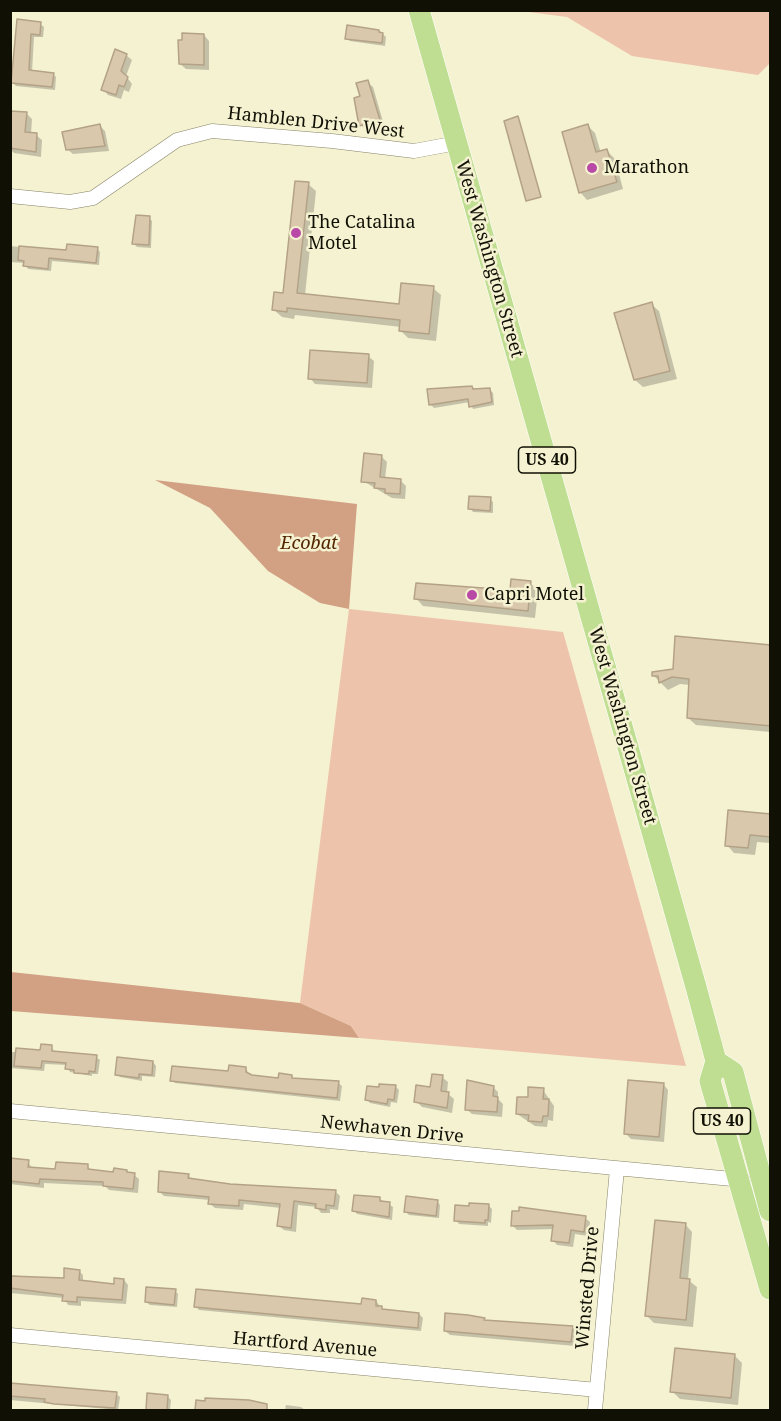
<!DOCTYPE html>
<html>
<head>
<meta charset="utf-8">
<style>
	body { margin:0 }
	#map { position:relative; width:781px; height:1421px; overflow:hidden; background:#f5f2d2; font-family:"Noto Serif",serif }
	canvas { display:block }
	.frame { position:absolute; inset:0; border:12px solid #111005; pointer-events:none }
</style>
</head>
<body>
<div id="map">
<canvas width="781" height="1421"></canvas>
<div class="frame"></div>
</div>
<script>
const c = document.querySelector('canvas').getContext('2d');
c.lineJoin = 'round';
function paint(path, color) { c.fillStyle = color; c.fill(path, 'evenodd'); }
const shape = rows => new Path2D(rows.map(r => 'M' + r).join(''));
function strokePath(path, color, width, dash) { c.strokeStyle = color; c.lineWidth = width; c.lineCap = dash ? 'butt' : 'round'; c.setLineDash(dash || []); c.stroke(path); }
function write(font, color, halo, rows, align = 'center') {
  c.font = font + ' "Noto Serif",serif'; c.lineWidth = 5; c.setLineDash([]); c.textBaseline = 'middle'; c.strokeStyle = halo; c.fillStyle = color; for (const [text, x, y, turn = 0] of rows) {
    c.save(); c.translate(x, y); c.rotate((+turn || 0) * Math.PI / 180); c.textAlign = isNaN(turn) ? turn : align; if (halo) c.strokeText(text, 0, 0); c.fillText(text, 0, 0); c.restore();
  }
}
paint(shape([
	[521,11,770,11,770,63,758,75,632,56,567,17],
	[349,609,563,632,686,1066,359,1038,351,1026,300,1003]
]), '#eec3ab');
paint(shape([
	[155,480,357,504,349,609,320,603,268,571,210,508],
	[11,972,300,1003,351,1026,359,1038,11,1011]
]), '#d2a083');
paint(shape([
	[18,21,40,24,44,27,43,37,34,37,32,72,53,74,56,77,55,90,16,86,13,83],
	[379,31,386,37,385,46,350,41,347,38],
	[204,35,209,41,209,70,186,69,180,64],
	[126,55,132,60,126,76,132,84,129,92,124,90,121,99,108,95,103,89],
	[367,82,373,87,384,125,366,130,361,125],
	[26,113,32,119,31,134,36,135,42,140,41,157,14,153,10,149,10,120],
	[99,125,105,131,109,151,73,154,67,149],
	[588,126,595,133,601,153,607,151,615,159,623,189,587,200,580,192],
	[308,184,316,191,305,295,400,306,433,288,441,295,436,341,408,338,400,330,401,327,295,315,294,319,282,317,274,310,284,295],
	[149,218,152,221,151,248,137,247,133,243],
	[10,246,68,252,97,248,100,252,99,265,52,261,51,271,28,269,25,263,10,262],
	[651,304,659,311,677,379,643,387,635,380],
	[368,356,374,361,372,388,315,384,310,378],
	[472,387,475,390,489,389,493,393,494,405,473,409,470,402,434,408,430,404],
	[381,456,387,462,385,479,401,481,406,486,405,499,392,498,363,481],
	[490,499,493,502,493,513,473,512,470,508],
	[530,583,538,590,535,618,423,606,416,598,511,592],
	[770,646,770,732,696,725,688,718,690,685,680,684,668,690,653,675],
	[770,816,770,843,757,842,755,855,734,853,727,845],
	[51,1046,55,1053,96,1057,100,1060,98,1074,92,1074,92,1076,70,1072,67,1065,45,1064,44,1071,10,1068,10,1052,41,1052],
	[153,1062,156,1066,155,1077,142,1076,142,1081,120,1077,117,1074],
	[246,1068,249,1075,279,1080,291,1076,295,1080,338,1083,342,1086,340,1101,175,1083,172,1080],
	[442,1077,448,1082,447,1093,454,1099,452,1113,422,1107,416,1101],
	[469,1082,493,1087,498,1092,498,1099,503,1104,502,1117,472,1114,466,1109],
	[663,1084,668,1090,664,1142,631,1139,625,1133],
	[396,1087,399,1090,397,1103,391,1102,390,1107,370,1103,367,1099],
	[543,1090,554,1106,553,1121,548,1120,547,1127,535,1126,517,1114,529,1099],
	[10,1160,28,1162,33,1169,57,1171,87,1166,92,1171,134,1175,139,1179,138,1193,109,1190,105,1186,44,1183,44,1188,10,1184],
	[188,1175,193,1180,230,1186,335,1191,340,1196,338,1210,330,1209,330,1213,321,1213,317,1207,298,1205,296,1232,284,1230,279,1226,281,1208,244,1204,243,1210,215,1208,210,1204,210,1200,164,1196,159,1191],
	[380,1199,393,1207,392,1220,357,1214,354,1210],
	[437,1201,440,1205,439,1218,409,1215,406,1212],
	[489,1206,492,1209,491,1223,488,1222,488,1226,459,1224,456,1220],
	[585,1218,590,1222,588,1236,575,1234,573,1247,557,1245,553,1240,554,1229,517,1230,512,1225],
	[685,1224,692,1232,688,1280,697,1287,693,1327,654,1323,647,1316],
	[79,1271,83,1275,83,1282,115,1286,124,1280,128,1285,126,1304,81,1301,81,1306,68,1305,64,1298,10,1293,10,1275,65,1280],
	[175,1291,178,1294,177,1307,150,1305,146,1302],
	[376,1301,384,1311,419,1314,423,1318,421,1331,199,1310,195,1306,363,1306],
	[484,1319,486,1322,572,1327,577,1331,575,1346,450,1335,445,1331],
	[735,1356,742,1363,738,1405,680,1399,672,1391],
	[10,1384,116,1394,120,1397,118,1410,10,1400],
	[149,1394,167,1396,171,1400,170,1410,147,1410],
	[198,1401,267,1409,279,1410,197,1410],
	[286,1405,301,1407,305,1410,285,1410]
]), '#0003');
const building = shape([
	[17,19,41,22,40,35,31,34,29,70,54,73,52,87,11,83,17,19],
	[347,25,379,30,379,32,383,33,382,43,345,39,347,25],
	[182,33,204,34,204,65,179,64,178,40,182,40,182,33],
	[115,49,127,54,121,71,128,77,124,87,119,85,116,95,101,90,115,49],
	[368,80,380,120,359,126,354,98,360,96,356,83,368,80],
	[10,111,27,112,25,132,37,133,36,152,10,148,10,111],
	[518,116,541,197,526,201,504,121,518,116],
	[100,124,105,146,66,150,62,132,100,124],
	[588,124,596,152,607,149,617,182,579,193,562,132,588,124],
	[295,181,309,182,297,293,399,304,401,283,434,286,429,334,399,331,400,320,287,308,287,312,272,310,274,292,283,293,295,181],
	[136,215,150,216,149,245,132,244,136,215],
	[67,244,98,247,96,263,49,258,48,269,23,266,24,261,18,260,19,246,66,250,67,244],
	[652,302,670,371,634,380,614,313,652,302],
	[310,350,369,354,367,383,308,379,310,350],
	[472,386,473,389,490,388,492,402,469,407,468,399,429,405,427,389,472,386],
	[364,453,382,455,380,477,401,479,400,494,385,493,385,489,374,488,375,483,361,482,364,453],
	[469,496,491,497,490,511,468,509,469,496],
	[511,579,531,581,528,611,414,599,416,583,510,590,511,579],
	[675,636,771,645,771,726,687,718,689,679,672,677,659,683,658,676,652,676,652,672,673,669,675,636],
	[728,810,771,814,771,837,750,835,748,848,725,846,728,810],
	[41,1044,52,1045,52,1051,97,1055,95,1072,89,1071,89,1074,74,1073,74,1070,65,1069,66,1063,42,1061,41,1068,14,1066,16,1048,40,1050,41,1044],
	[117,1057,153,1061,152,1075,139,1074,139,1078,115,1075,117,1057],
	[229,1065,246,1067,246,1072,252,1075,278,1078,279,1073,292,1075,292,1078,339,1081,337,1098,170,1081,172,1066,228,1071,229,1065],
	[432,1074,443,1075,441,1091,449,1092,447,1108,414,1102,416,1085,430,1087,432,1074],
	[467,1080,494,1086,493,1096,498,1097,497,1112,465,1110,467,1080],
	[628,1080,664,1083,659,1137,624,1134,628,1080],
	[379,1084,396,1085,394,1100,388,1099,387,1104,365,1100,367,1086,379,1087,379,1084],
	[528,1087,544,1088,543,1099,549,1099,548,1116,543,1116,542,1122,528,1121,529,1115,516,1114,517,1097,528,1097,528,1087],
	[10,1158,29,1160,28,1167,55,1169,56,1162,88,1164,88,1169,113,1172,114,1168,127,1170,127,1172,135,1173,133,1189,103,1186,103,1182,40,1179,39,1184,10,1181,10,1158],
	[159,1171,189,1174,188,1178,230,1184,336,1190,334,1206,326,1205,326,1210,315,1208,316,1204,294,1201,291,1228,277,1226,280,1204,239,1200,239,1206,208,1204,209,1197,158,1192,159,1171],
	[354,1195,380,1197,380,1201,390,1202,389,1217,352,1211,354,1195],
	[406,1196,438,1200,436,1216,404,1212,406,1196],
	[469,1203,489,1204,488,1220,485,1220,485,1223,454,1221,455,1205,469,1206,469,1203],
	[519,1207,586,1216,584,1232,571,1230,569,1243,551,1241,553,1225,511,1226,512,1211,519,1211,519,1207],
	[655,1220,686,1223,680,1278,690,1279,686,1320,645,1316,655,1220],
	[64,1268,80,1270,79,1280,114,1284,114,1278,124,1279,122,1300,77,1297,77,1302,62,1301,63,1295,10,1288,10,1276,64,1278,64,1268],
	[146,1287,176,1289,174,1305,145,1302,146,1287],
	[196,1289,361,1304,362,1298,376,1300,376,1306,382,1306,382,1309,419,1313,418,1328,194,1307,196,1289],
	[445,1313,468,1315,485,1318,484,1320,573,1326,571,1342,444,1331,445,1313],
	[675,1348,735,1354,731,1398,670,1392,675,1348],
	[10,1383,117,1392,115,1408,54,1404,44,1402,45,1399,10,1396,10,1383],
	[147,1393,168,1395,167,1410,146,1410,147,1393],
	[205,1398,249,1400,267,1404,267,1410,195,1410,196,1400,205,1401,205,1398]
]);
paint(building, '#dac8ad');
strokePath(building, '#b4a287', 1.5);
const minor = shape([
	[10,196,70,202,93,198,177,140,212,131,332,141,414,151,457,143],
	[10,1111,743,1180],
	[10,1335,597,1390],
	[595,1410,617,1169]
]);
const primary = shape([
	[419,10,696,987,716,1061,710,1081,770,1289],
	[716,1061,733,1072,770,1211]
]);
strokePath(minor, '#868366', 15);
strokePath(primary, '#fff', 22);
strokePath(minor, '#fff', 14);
strokePath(primary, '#bfde91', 21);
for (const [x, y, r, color] of [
	[592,168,6,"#b849a7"],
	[296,233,6,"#b849a7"],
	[472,595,6,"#b849a7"]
]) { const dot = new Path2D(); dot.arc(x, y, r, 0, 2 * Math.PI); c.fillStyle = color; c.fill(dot); strokePath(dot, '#f5f2d2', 2); }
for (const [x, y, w] of [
	[547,460,57],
	[722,1121,57]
]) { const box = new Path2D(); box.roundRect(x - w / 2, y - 13, w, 26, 4.5); c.fillStyle = '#f5f2d2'; c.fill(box); strokePath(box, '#111005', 1.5); }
write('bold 16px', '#111005', null, [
	["US 40",547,460],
	["US 40",722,1121]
]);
write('18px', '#111005', '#f5f2d2', [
	["Hamblen Drive West",316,123,6],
	["West Washington Street",489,259,74],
	["West Washington Street",622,726,74],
	["Newhaven Drive",392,1130,6],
	["Winsted Drive",588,1288,-85],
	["Hartford Avenue",305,1345,5]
]);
write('18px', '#111005', '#f5f2d2', [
	["Marathon",604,168],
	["The Catalina",308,223],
	["Motel",308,244],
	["Capri Motel",484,595]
], 'left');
write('italic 18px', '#532502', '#f5f2d2', [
	["Ecobat",309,544]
]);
</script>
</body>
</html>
